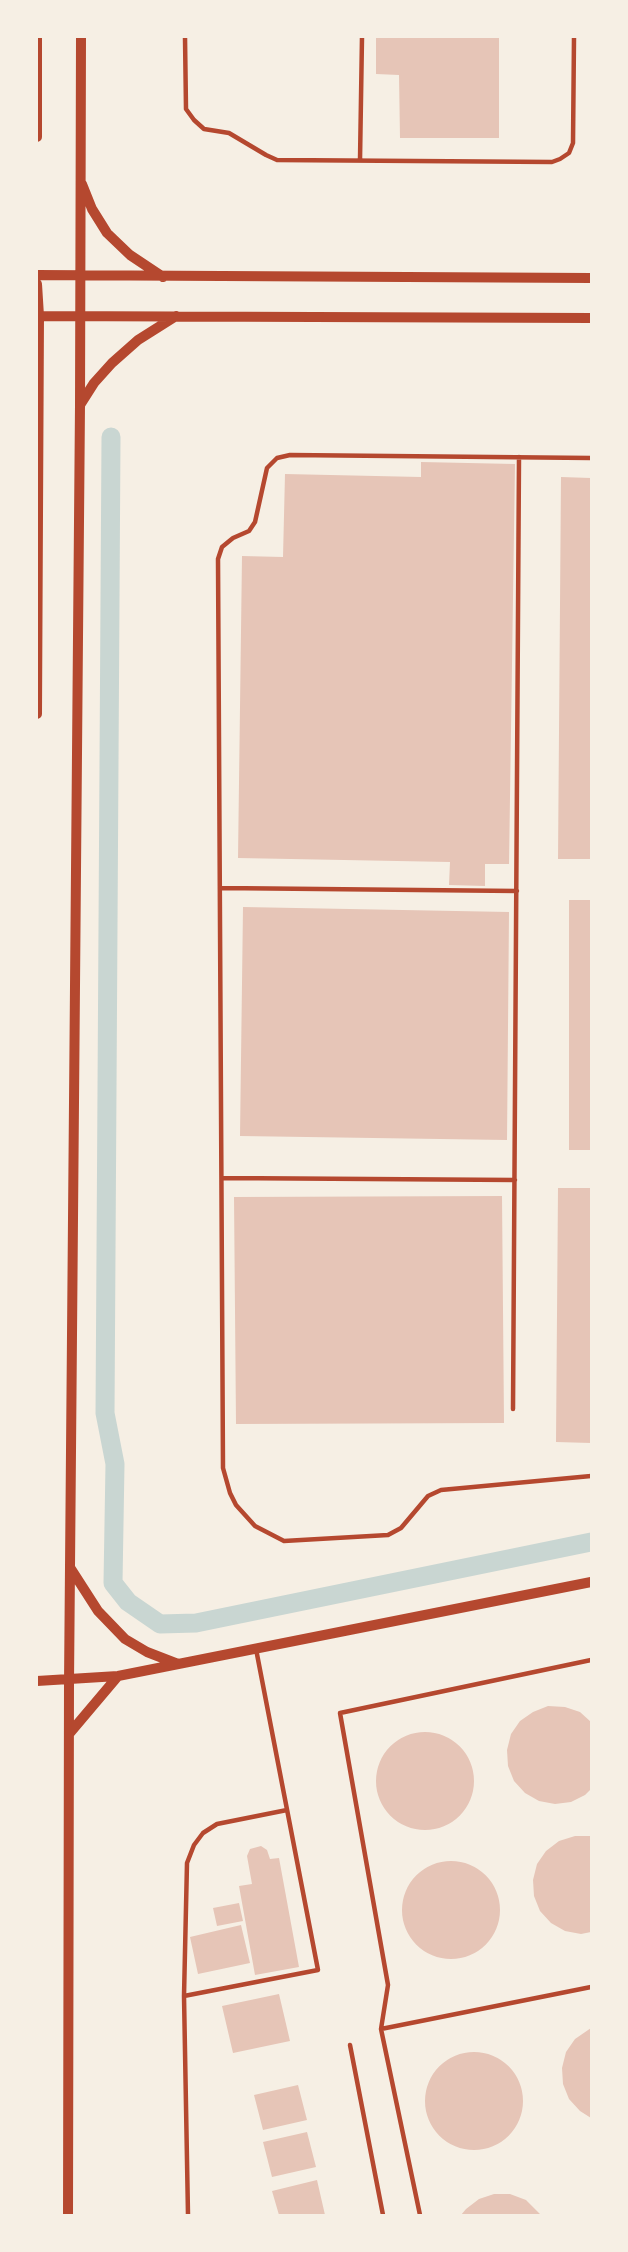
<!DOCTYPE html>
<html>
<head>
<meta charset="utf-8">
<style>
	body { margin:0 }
	#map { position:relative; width:628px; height:2252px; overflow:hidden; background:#f6efe4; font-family:"Asap Condensed",sans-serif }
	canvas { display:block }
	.frame { position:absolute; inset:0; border:38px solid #f6efe4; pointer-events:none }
</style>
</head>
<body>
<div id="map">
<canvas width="628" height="2252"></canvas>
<div class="frame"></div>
</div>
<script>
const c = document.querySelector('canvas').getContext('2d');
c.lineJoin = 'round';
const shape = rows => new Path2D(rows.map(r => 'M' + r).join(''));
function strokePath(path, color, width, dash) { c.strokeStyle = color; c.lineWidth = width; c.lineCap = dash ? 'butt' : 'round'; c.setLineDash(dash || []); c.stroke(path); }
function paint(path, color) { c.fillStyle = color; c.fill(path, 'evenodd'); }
strokePath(shape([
	[111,437,105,1413,115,1464,113,1583,128,1602,160,1624,196,1623,591,1542]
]), '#c9d6d2', 19);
paint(shape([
	[376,37,499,37,499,138,400,138,399,75,376,74],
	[421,462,515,464,509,864,485,864,485,886,449,885,450,862,238,858,242,556,283,557,285,474,421,477],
	[561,477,591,478,591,859,558,859],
	[569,900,591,900,591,1150,569,1150],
	[243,907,509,912,507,1140,240,1136],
	[558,1188,591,1188,591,1443,556,1442],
	[502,1196,504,1423,236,1424,234,1197],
	[548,1706,565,1707,580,1712,591,1722,591,1789,585,1795,571,1802,555,1804,539,1801,525,1793,514,1781,508,1766,507,1750,511,1734,520,1721,533,1712],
	'376 1781a49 49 0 1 1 98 0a49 49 0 1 1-98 0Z',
	[575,1836,591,1836,591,1932,581,1934,565,1931,551,1923,540,1911,534,1896,533,1880,537,1864,546,1851,559,1841],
	[261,1846,267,1850,270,1859,279,1858,299,1967,255,1975,239,1886,252,1884,247,1856,250,1849],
	'402 1910a49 49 0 1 1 98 0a49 49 0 1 1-98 0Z',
	[239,1903,243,1921,217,1926,213,1908],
	[241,1925,250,1963,198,1974,190,1937],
	[279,1994,290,2041,233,2053,222,2006],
	[591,2028,591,2118,580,2111,569,2099,563,2084,562,2068,566,2052,575,2039],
	'425 2101a49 49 0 1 1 98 0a49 49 0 1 1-98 0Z',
	[298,2085,307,2120,263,2130,254,2095],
	[307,2132,316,2167,272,2177,263,2142],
	[317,2180,325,2215,279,2215,272,2191],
	[494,2194,510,2194,526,2200,541,2215,461,2215,466,2209,479,2199]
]), '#e6c5b7');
strokePath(shape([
	[185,37,186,109,194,120,204,129,229,133,266,155,277,160,552,162,560,159,569,153,573,143,574,37],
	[360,160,362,37],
	[591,458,290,455,277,458,267,468,255,522,249,531,233,538,222,547,218,559,223,1468,230,1493,236,1505,255,1526,284,1541,388,1535,401,1528,428,1496,441,1490,591,1476],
	[220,888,517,891],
	[222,1178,515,1180],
	[513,1409,519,457],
	[184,1996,318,1970,256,1649],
	[381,2029,591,1987],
	[350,2045,383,2215],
	[188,2215,184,1996,187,1863,194,1845,203,1833,217,1824,287,1810],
	[420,2215,381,2029,388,1985,340,1713,591,1660]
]), '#b5482f', 4.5);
strokePath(shape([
	[37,137,37,37],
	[82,184,92,209,107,233,130,255,163,277],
	[37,275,591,278],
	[37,284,39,316,37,714],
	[37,316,591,318],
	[80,405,94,383,112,363,138,340,176,316],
	[71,1569,98,1611,125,1639,147,1652,178,1664],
	[37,1681,118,1676,591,1582],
	[69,1734,118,1676],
	[68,2215,69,1681,80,405,81,37]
]), '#b5482f', 10);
</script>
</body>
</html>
